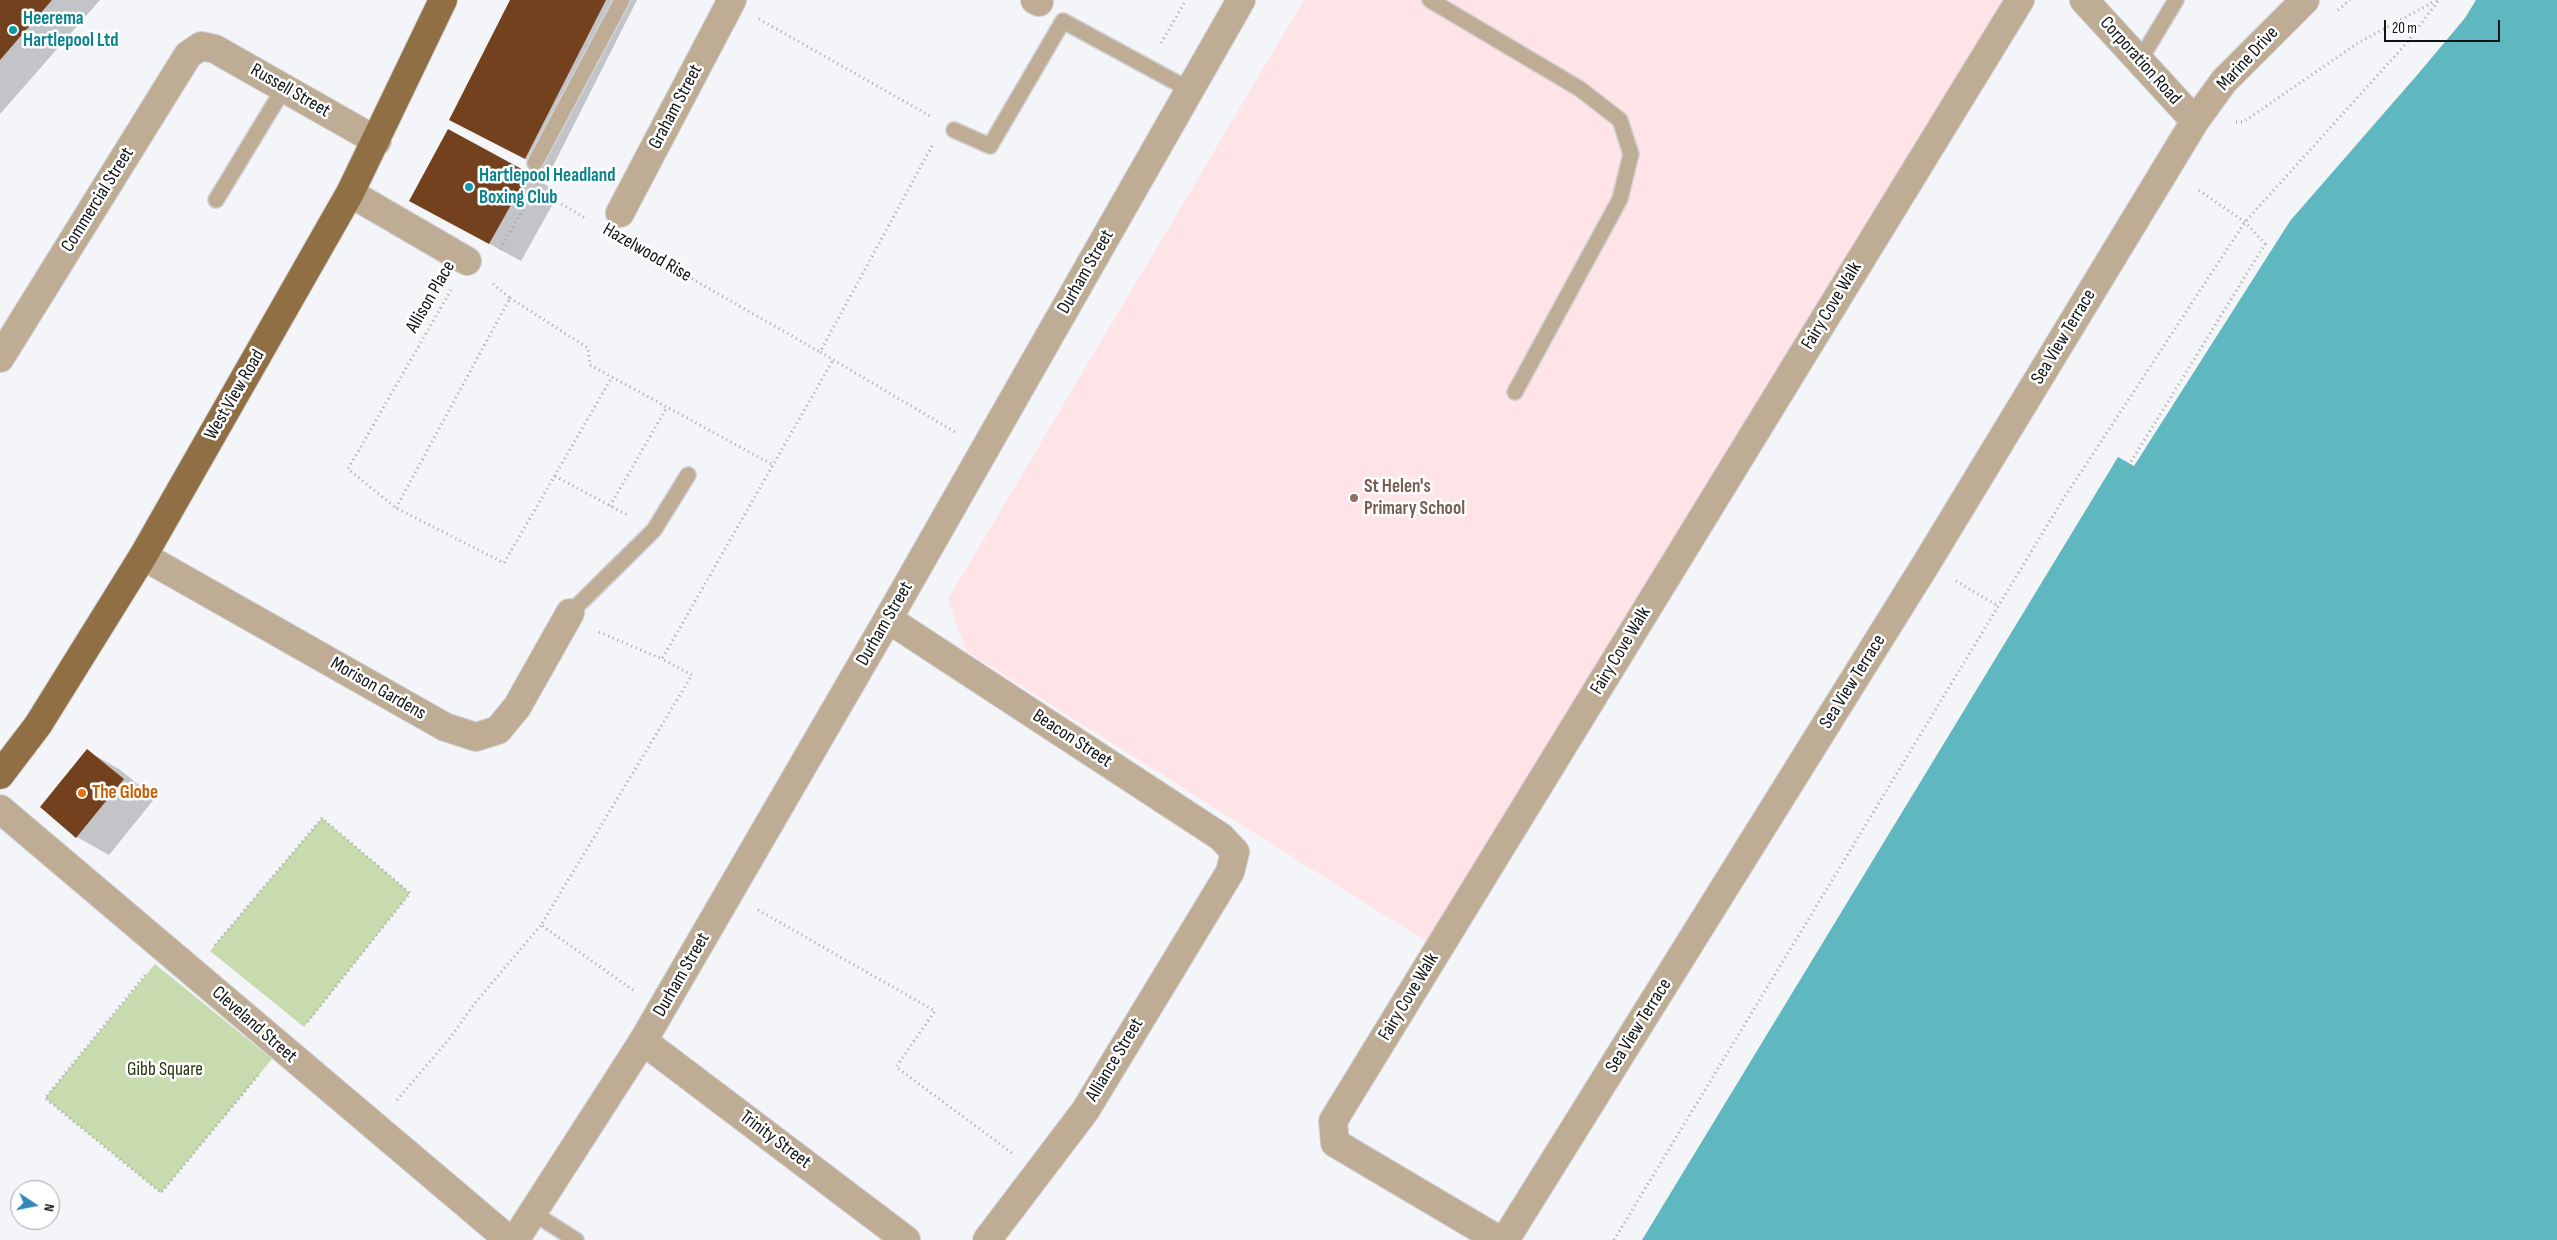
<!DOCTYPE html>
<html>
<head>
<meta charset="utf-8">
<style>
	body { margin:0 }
	#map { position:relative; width:2557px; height:1240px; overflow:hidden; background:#f4f5f9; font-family:"Sofia Sans Condensed",sans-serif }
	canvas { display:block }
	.north { position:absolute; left:10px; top:1180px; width:50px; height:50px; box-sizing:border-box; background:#fff; border:1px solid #a0a1a1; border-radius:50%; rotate:101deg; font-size:14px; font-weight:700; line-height:20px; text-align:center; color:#121314 }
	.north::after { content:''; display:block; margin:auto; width:18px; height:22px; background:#3188b7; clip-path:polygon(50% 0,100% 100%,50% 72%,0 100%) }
	.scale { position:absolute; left:2384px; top:20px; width:116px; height:22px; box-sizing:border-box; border:2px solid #121314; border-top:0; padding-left:6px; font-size:15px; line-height:18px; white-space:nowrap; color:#121314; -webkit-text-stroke:4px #fff; paint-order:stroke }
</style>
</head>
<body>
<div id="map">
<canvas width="2557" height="1240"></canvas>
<div class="north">N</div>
<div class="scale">20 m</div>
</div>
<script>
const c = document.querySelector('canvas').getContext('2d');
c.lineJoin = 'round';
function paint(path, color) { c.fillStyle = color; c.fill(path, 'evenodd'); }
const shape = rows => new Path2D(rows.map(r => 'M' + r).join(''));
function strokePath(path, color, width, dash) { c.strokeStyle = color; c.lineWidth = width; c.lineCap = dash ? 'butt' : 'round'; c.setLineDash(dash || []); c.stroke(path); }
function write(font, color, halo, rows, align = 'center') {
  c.font = font + ' "Sofia Sans Condensed",sans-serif'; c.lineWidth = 5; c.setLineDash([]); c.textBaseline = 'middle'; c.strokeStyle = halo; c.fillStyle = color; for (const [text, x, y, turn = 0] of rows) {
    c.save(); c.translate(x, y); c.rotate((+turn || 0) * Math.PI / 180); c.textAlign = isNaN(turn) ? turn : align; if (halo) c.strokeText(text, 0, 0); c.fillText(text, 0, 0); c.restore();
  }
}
paint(shape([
	[1304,0,2007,0,1427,942,966,651,948,599]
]), '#fee3e7');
paint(shape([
	[322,818,410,893,304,1027,210,951],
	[155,964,272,1059,161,1193,45,1098]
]), '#c8dbaf');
paint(shape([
	[2476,0,2557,0,2557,1240,1642,1240,2118,457,2134,466,2290,221,2418,74,2465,18]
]), '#5fb8bf');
paint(shape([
	[0,0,100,0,0,114],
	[512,0,637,0,550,172,476,133],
	[528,174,559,193,521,261,442,218],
	[87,751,119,769,155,798,109,855,77,837,41,807]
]), '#0003');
paint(shape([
	[0,0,52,0,0,60],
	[510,0,606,0,525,159,449,120],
	[448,129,529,173,489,244,409,201],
	[87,749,124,779,76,838,40,807]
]), '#73411d');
const service = shape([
	[1430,0,1580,89,1620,120,1631,154,1620,199,1515,392],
	[2140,60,2176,0],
	[954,130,990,146,1063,21,1190,90],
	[535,163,622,0],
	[216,200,284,88],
	[570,613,654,530,688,475],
	[533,1213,576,1240]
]);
const minor = shape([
	[1035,0,1039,2],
	[2084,0,2195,121],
	[350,193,467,261],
	[620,213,732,0],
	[0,358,188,55,201,46,215,49,377,141],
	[143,556,445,727,476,737,498,730,517,707,570,613],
	[888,619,1221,837,1235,852,1230,872,1085,1111,987,1240],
	[0,809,509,1240],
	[643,1041,906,1240],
	[1499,1240,1335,1143,1333,1121,2020,0],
	[1505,1240,1926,564,2195,121,2224,81,2305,0]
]);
const tertiary = shape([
	[515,1240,643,1041,888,619,1241,0]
]);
const primary = shape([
	[0,775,38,725,143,556,350,193,443,0]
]);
strokePath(service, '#d0d1d4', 18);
strokePath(minor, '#d0d1d4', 30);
strokePath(tertiary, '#d0d1d4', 30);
strokePath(primary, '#d0d1d4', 30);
strokePath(shape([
	[2338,10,2350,0],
	[759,19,930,116],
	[1161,43,1186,0],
	[2236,122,2243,122,2358,43,2437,0],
	[932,146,820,352,955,432],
	[631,244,820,352],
	[500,249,535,189,587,219],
	[451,290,348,469,396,508,504,563,612,377],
	[510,298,588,348,590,365,773,465],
	[2126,470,2265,244,2245,222,2197,189],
	[555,476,629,516],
	[610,506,667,407],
	[396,508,510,298,492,283],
	[1956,581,1998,606],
	[599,632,662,659],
	[758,910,935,1011,896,1067,1012,1153],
	[215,945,322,818,410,893,306,1024],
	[145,975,45,1098,161,1193,260,1073],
	[633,990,541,925,692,675,662,659,833,360],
	[397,1100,450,1038,475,1003,541,925],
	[1614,1240,2062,501,2245,222,2404,46,2439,0]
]), '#a3a4a7', 3, [1, 4]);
strokePath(service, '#bfac95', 15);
strokePath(minor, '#bfac95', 28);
strokePath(tertiary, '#bfac95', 28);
strokePath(primary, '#906f44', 28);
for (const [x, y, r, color] of [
	[13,30,5,"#0f9aa8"],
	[469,187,5,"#0f9aa8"],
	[1354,498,5,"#8d6e63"],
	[82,793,5,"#e8710a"]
]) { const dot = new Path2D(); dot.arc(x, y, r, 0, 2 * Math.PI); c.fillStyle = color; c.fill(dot); strokePath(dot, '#fff', 2); }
write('bold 19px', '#0d838f', '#fff', [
	["Heerema",23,19],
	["Hartlepool Ltd",23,41],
	["Hartlepool Headland",479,176],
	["Boxing Club",479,198]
], 'left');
write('19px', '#121314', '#fff', [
	["Marine Drive",2248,59,-47],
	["Corporation Road",2140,61,48],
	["Russell Street",290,91,30],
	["Graham Street",676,107,-62],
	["Commercial Street",98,200,-58],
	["Hazelwood Rise",647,253,30],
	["Durham Street",1086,272,-60],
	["Allison Place",431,297,-60],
	["Fairy Cove Walk",1832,306,-59],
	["Sea View Terrace",2064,337,-59],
	["West View Road",235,395,-60],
	["Durham Street",885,624,-60],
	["Fairy Cove Walk",1621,651,-59],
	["Sea View Terrace",1853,682,-58],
	["Morison Gardens",378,689,30],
	["Beacon Street",1072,739,33],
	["Durham Street",682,975,-60],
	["Fairy Cove Walk",1409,997,-59],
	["Cleveland Street",254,1025,41],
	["Sea View Terrace",1639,1026,-58],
	["Alliance Street",1115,1060,-59],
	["Trinity Street",775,1140,37]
]);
write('bold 19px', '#785e54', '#fff', [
	["St Helen's",1364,487],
	["Primary School",1364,509]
], 'left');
write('bold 19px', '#c56008', '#fff', [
	["The Globe",92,793]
], 'left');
write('19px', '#243306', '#fff', [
	["Gibb Square",165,1070]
]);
</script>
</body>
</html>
